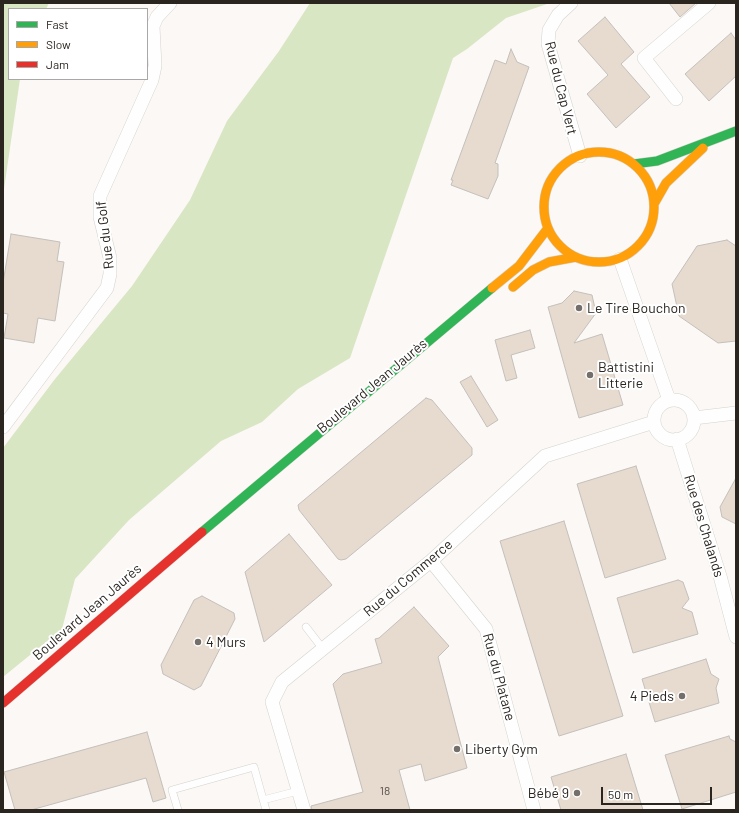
<!DOCTYPE html>
<html>
<head>
<meta charset="utf-8">
<style>
	body { margin:0 }
	#map { position:relative; width:739px; height:813px; overflow:hidden; background:#fbf8f5; font-family:Barlow,sans-serif }
	canvas { display:block }
	.frame { position:absolute; inset:0; border:4px solid #2b2520; pointer-events:none }
	.legend { position:absolute; left:8px; top:8px; width:140px; height:72px; box-sizing:border-box; background:#fff; border:1px solid #aaa8a6; margin:0; padding:5px 7px; list-style:none; font-size:12px; color:#2b2520 }
	.legend li { display:flex; align-items:center; gap:8px; height:20px }
	.legend b { width:20px; border:1px solid #aaa8a6 }
	.scale { position:absolute; left:601px; top:787px; width:111px; height:18px; box-sizing:border-box; border:2px solid #2b2520; border-top:0; padding-left:5px; font-size:12px; line-height:14px; white-space:nowrap; color:#2b2520; -webkit-text-stroke:3px #fff; paint-order:stroke }
</style>
</head>
<body>
<div id="map">
<canvas width="739" height="813"></canvas>
<div class="frame"></div>
<ul class="legend">
<li><b style="height:5px;background:#30b455"></b>Fast</li>
<li><b style="height:5px;background:#ff9f0a"></b>Slow</li>
<li><b style="height:5px;background:#e5322d"></b>Jam</li>
</ul>
<div class="scale">50 m</div>
</div>
<script>
const c = document.querySelector('canvas').getContext('2d');
c.lineJoin = 'round';
function paint(path, color) { c.fillStyle = color; c.fill(path, 'evenodd'); }
const shape = rows => new Path2D(rows.map(r => 'M' + r).join(''));
function strokePath(path, color, width, dash) { c.strokeStyle = color; c.lineWidth = width; c.lineCap = dash ? 'butt' : 'round'; c.setLineDash(dash || []); c.stroke(path); }
function write(font, color, halo, rows, align = 'center') {
  c.font = font + ' Barlow,sans-serif'; c.lineWidth = 4; c.setLineDash([]); c.textBaseline = 'middle'; c.strokeStyle = halo; c.fillStyle = color; for (const [text, x, y, turn = 0] of rows) {
    c.save(); c.translate(x, y); c.rotate((+turn || 0) * Math.PI / 180); c.textAlign = isNaN(turn) ? turn : align; if (halo) c.strokeText(text, 0, 0); c.fillText(text, 0, 0); c.restore();
  }
}
paint(shape([
	[3,3,49,3,46,9,9,9,9,79,20,79,3,196],
	[310,3,550,3,506,18,467,49,453,58,350,358,298,389,262,422,221,441,129,520,75,579,62,629,3,677,3,448,55,379,132,286,190,200,227,121,279,51]
]), '#d8e6c4');
const building = shape([
	[669,3,696,3,680,17,669,3],
	[605,17,634,52,621,64,650,97,616,128,587,94,608,75,578,41,605,17],
	[731,33,736,40,736,76,709,101,685,74,731,33],
	[511,49,517,62,529,67,495,163,498,164,498,176,488,199,451,185,453,180,451,180,495,60,506,64,511,49],
	[11,234,60,242,57,261,64,262,55,321,38,318,34,343,4,338,8,314,3,313,3,283,11,234],
	[727,240,736,246,736,341,718,343,679,316,672,284,697,246,727,240],
	[574,291,592,295,596,313,574,343,602,334,623,405,579,418,548,307,562,303,574,291],
	[530,330,535,348,511,355,517,378,506,381,495,340,530,330],
	[471,376,498,420,487,427,460,382,471,376],
	[426,398,432,400,472,448,472,455,346,559,341,560,338,559,299,510,298,505,426,398],
	[636,466,666,559,605,578,577,484,636,466],
	[736,478,736,524,722,517,720,507,736,478],
	[564,521,623,716,559,736,500,541,564,521],
	[289,534,332,585,264,642,245,572,289,534],
	[678,580,683,582,689,599,682,608,692,612,698,634,633,653,617,598,678,580],
	[202,596,234,613,235,619,201,686,194,690,163,674,161,665,194,600,202,596],
	[414,607,449,646,438,657,467,768,425,781,421,764,399,770,410,810,312,810,311,806,363,792,333,684,343,674,382,663,375,639,379,638,414,607],
	[706,659,711,674,719,679,716,688,719,703,655,722,642,679,706,659],
	[147,732,166,798,153,802,146,778,31,810,15,810,4,772,147,732],
	[729,736,730,739,736,742,736,792,682,809,665,755,729,736],
	[626,754,643,810,561,810,551,777,626,754]
]);
paint(building, '#e6dbce');
strokePath(building, '#c3bfbb', 1);
const lane = shape([
	[306,627,323,649],
	[263,800,298,791],
	[178,810,172,790,254,767,266,810]
]);
const street = shape([
	[571,3,558,15,549,30,548,44,580,156],
	[676,99,644,58,709,3],
	[620,259,669,400],
	'654 420a20 20 0 1 1 40 0a20 20 0 1 1-40 0Z',
	[694,418,736,413],
	[3,427,107,288,110,274,110,258,100,217,100,196,152,80,155,66,153,26,157,17,170,3],
	[677,439,720,576,736,637],
	[431,561,486,629,534,810],
	[304,810,272,702,282,682,431,561,545,456,654,422]
]);
const fast = shape([
	[634,164,657,161,736,131],
	[202,532,492,288]
]);
const slow = shape([
	'544 207a55 55 0 1 1 110 0a55 55 0 1 1-110 0Z',
	[654,204,666,183,703,148],
	[513,287,533,270,549,262,576,257],
	[492,288,519,266,548,228]
]);
const jam = shape([
	[3,703,202,532]
]);
strokePath(lane, '#d6d2cd', 8);
strokePath(street, '#d6d2cd', 14);
strokePath(fast, '#d6d2cd', 10);
strokePath(slow, '#d6d2cd', 10);
strokePath(jam, '#d6d2cd', 10);
strokePath(lane, '#fefefe', 7);
strokePath(street, '#fefefe', 13);
strokePath(fast, '#30b455', 9);
strokePath(slow, '#ff9f0a', 9);
strokePath(jam, '#e5322d', 9);
for (const [x, y, r, color] of [
	[579,308,4,"#746f6b"],
	[590,375,4,"#746f6b"],
	[198,642,4,"#746f6b"],
	[682,696,4,"#746f6b"],
	[457,749,4,"#746f6b"],
	[577,793,4,"#746f6b"]
]) { const dot = new Path2D(); dot.arc(x, y, r, 0, 2 * Math.PI); c.fillStyle = color; c.fill(dot); strokePath(dot, '#fff', 1.5); }
write('12px', '#5a524c', null, [
	["18",385,791]
]);
write('14px', '#2b2520', '#fff', [
	["Rue du Cap Vert",561,88,76],
	["Rue du Golf",105,235,-97],
	["Boulevard Jean Jaurès",372,386,-40],
	["Rue des Chalands",704,526,73],
	["Rue du Commerce",408,578,-40],
	["Boulevard Jean Jaurès",87,612,-41],
	["Rue du Platane",499,677,75]
]);
write('14px', '#2b2520', '#fff', [
	["Le Tire Bouchon",587,308],
	["Battistini",598,367],
	["Litterie",598,383],
	["4 Murs",206,642],
	["4 Pieds",674,696,"right"],
	["Liberty Gym",465,749],
	["Bébé 9",569,793,"right"]
], 'left');
</script>
</body>
</html>
